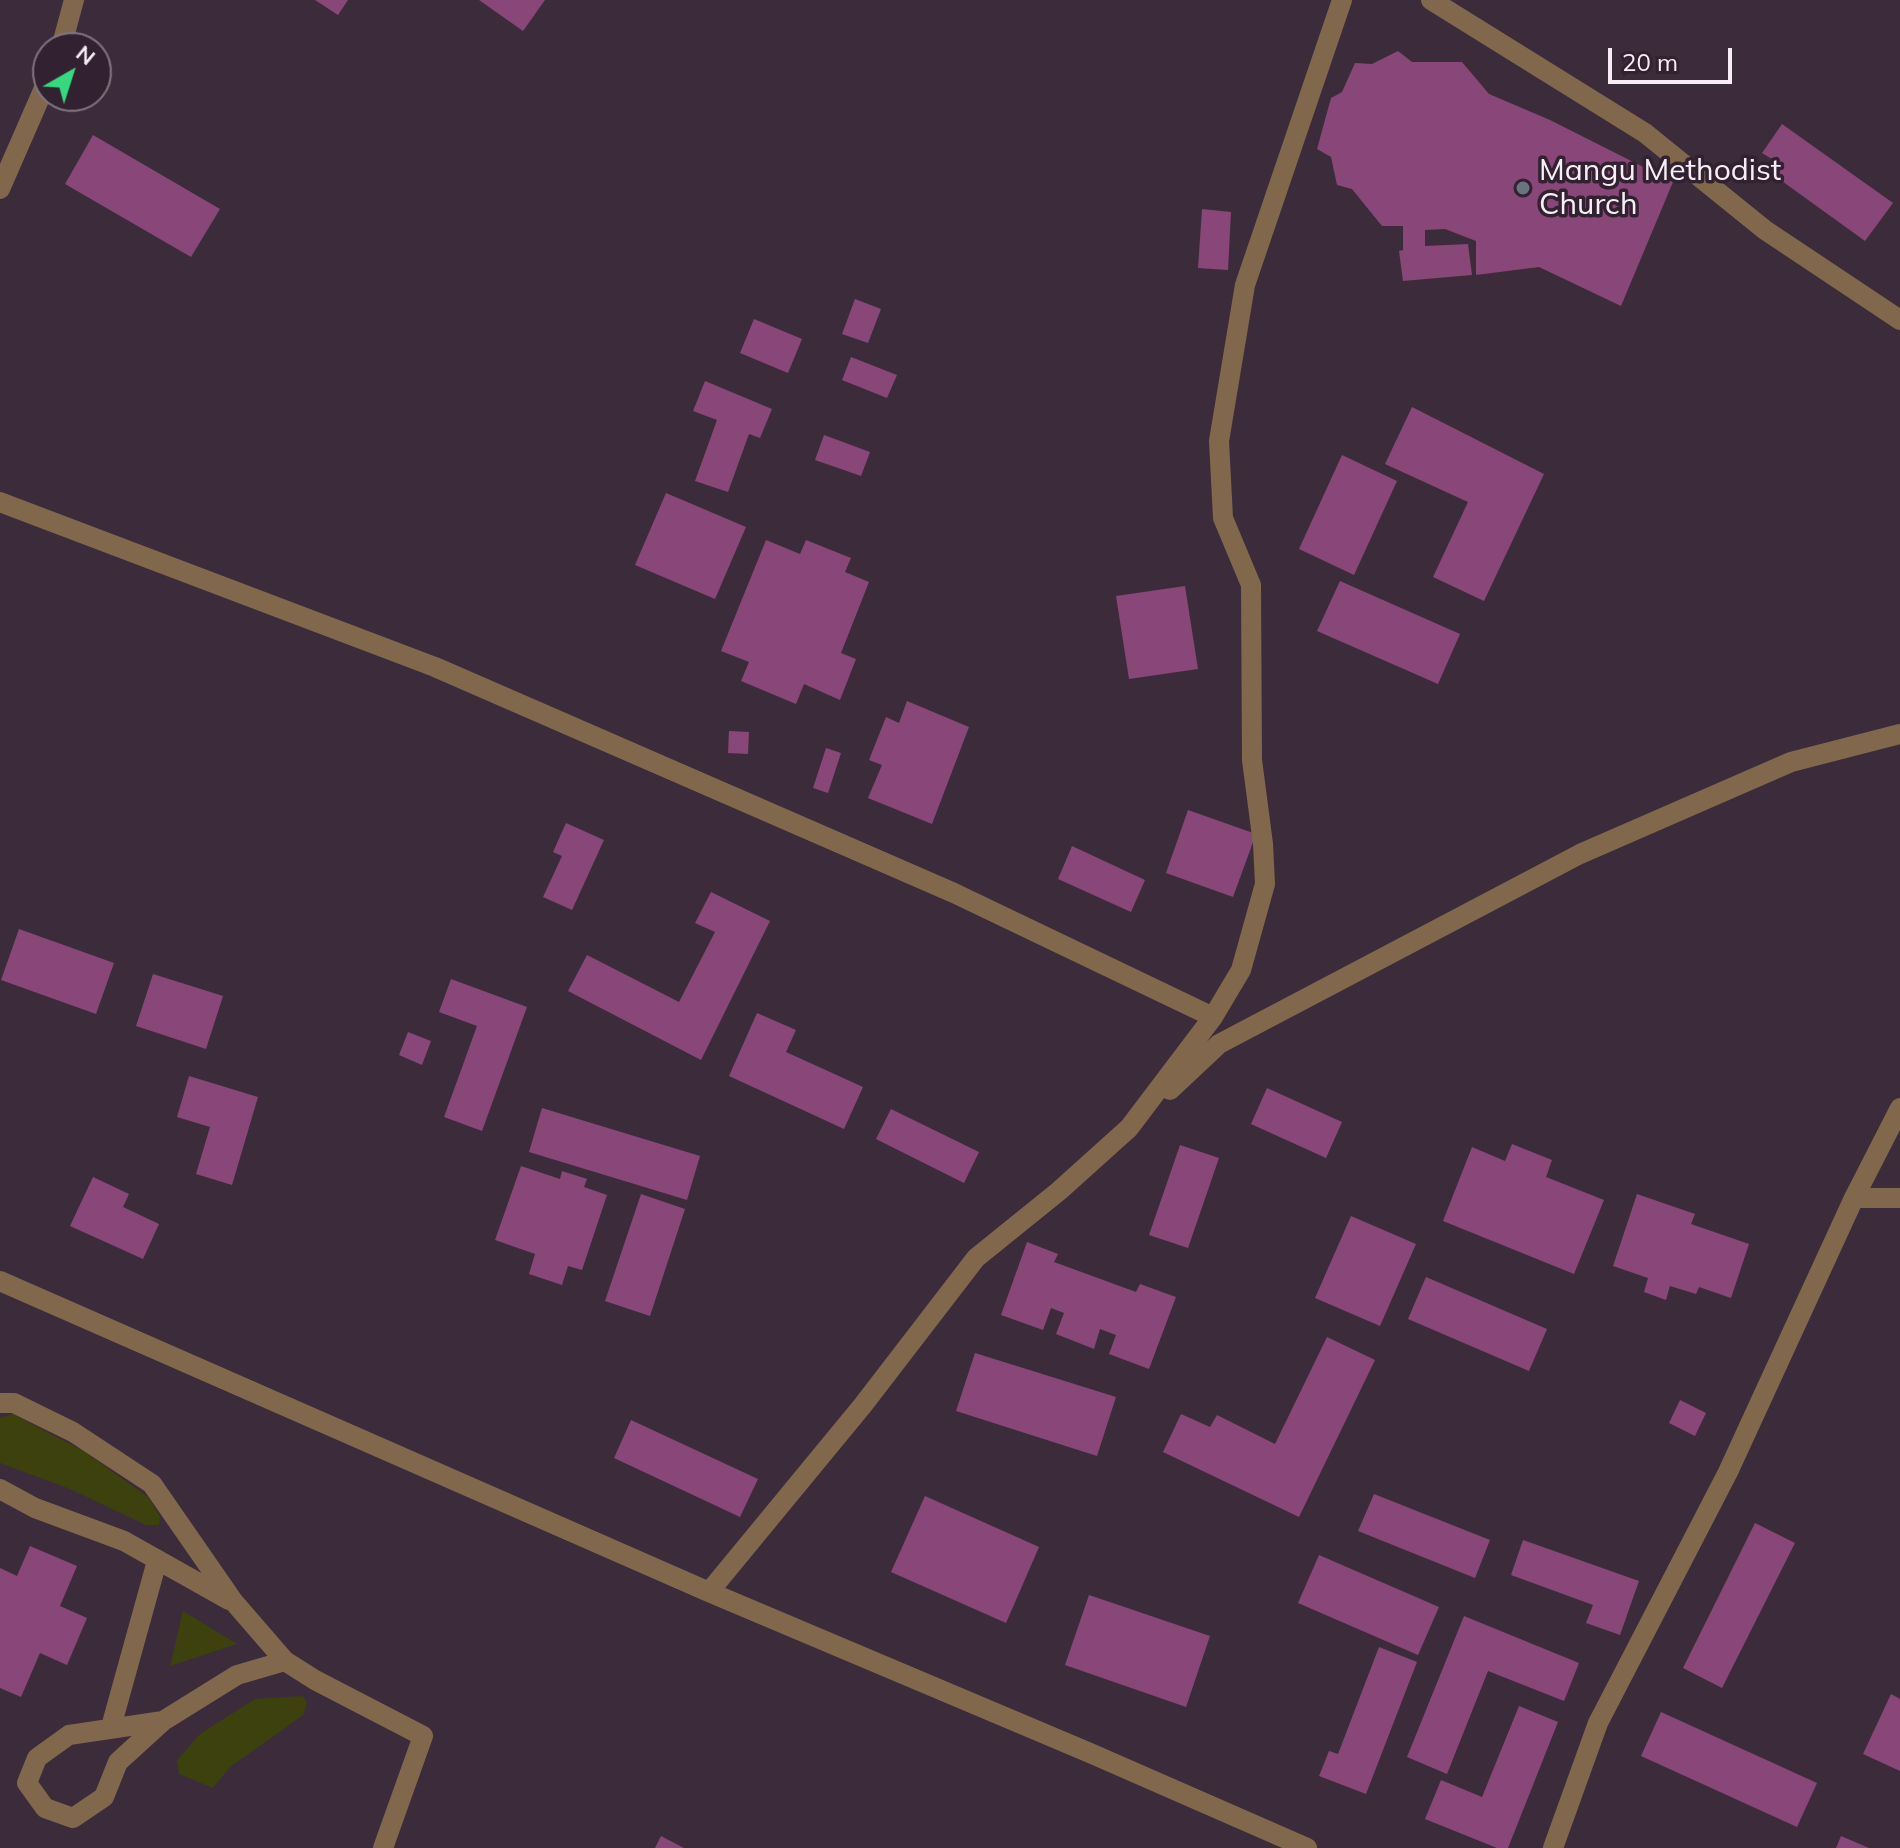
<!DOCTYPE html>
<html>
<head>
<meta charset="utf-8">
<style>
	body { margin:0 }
	#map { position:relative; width:1900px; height:1848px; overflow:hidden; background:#3c2c3b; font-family:Mulish,sans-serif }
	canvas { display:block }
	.north { position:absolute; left:32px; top:32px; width:80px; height:80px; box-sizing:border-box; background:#322231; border:2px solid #817380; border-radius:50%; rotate:39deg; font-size:22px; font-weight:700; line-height:32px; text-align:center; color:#f8edf6 }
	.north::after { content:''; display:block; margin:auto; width:28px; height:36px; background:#37d880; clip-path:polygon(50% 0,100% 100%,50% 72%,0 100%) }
	.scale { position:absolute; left:1608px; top:48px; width:124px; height:36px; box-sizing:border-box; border:4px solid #f8edf6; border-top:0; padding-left:10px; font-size:24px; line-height:28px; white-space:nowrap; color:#f8edf6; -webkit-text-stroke:6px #322231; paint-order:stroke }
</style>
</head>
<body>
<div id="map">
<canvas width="1900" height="1848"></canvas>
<div class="north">N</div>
<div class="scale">20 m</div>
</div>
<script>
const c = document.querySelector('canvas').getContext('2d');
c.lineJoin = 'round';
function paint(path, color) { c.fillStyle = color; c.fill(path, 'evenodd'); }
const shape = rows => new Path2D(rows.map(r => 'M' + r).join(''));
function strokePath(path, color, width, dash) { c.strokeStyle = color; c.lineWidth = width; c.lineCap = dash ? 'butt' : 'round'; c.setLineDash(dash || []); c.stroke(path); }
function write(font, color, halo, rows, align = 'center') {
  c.font = font + ' Mulish,sans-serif'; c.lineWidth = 7; c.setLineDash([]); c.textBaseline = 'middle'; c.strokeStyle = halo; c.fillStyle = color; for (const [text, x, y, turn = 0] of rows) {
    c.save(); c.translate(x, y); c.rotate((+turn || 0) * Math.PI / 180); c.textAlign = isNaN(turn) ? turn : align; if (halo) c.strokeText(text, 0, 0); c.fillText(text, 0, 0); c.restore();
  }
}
paint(shape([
	[13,1414,85,1452,148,1497,160,1516,159,1525,146,1525,70,1489,0,1463,0,1418],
	[183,1611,237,1644,170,1666],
	[303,1696,307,1703,303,1715,230,1767,213,1788,179,1774,177,1760,200,1734,255,1699]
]), '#3c410e');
paint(shape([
	[315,0,348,0,338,15],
	[479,0,545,0,523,31],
	[1398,51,1412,62,1462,62,1489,94,1550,120,1673,182,1621,306,1539,267,1476,275,1476,241,1445,229,1425,230,1425,246,1468,244,1472,275,1403,281,1399,251,1403,250,1403,226,1382,226,1352,189,1337,185,1331,157,1317,149,1331,98,1342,92,1355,63,1372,64],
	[1782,124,1893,203,1865,241,1768,171,1775,161,1762,153],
	[93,135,220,209,191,257,65,184],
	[1202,209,1231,212,1228,270,1198,268],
	[855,299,881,309,868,343,842,334],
	[754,319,802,339,788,373,740,353],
	[851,357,897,375,887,398,842,380],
	[705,381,772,409,760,438,749,434,728,492,695,481,717,420,693,411],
	[1412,407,1544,474,1484,601,1433,577,1468,502,1385,464],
	[824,435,870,452,861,476,815,460],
	[1342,455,1397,481,1354,575,1299,549],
	[666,493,746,527,715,599,635,565],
	[766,540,800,554,806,540,851,558,845,572,869,582,841,653,856,659,840,700,804,684,796,704,741,681,749,662,721,651],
	[1340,581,1460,634,1438,684,1317,631],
	[1185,586,1198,669,1129,679,1116,596],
	[907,701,969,727,932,824,868,798,882,765,869,760,886,717,899,723],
	[729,731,749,732,748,754,728,753],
	[826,748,841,753,828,793,813,788],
	[1188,810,1256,834,1233,897,1166,873],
	[566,823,604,840,572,910,543,897,562,856,553,852],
	[1072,846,1145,880,1131,912,1058,879],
	[711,892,770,921,701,1060,568,991,587,955,679,1002,715,932,695,923],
	[19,929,114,963,96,1014,1,980],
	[153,974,223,996,206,1049,136,1026],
	[451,979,527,1007,482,1131,444,1117,477,1026,439,1012],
	[757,1013,796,1030,786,1052,863,1087,844,1129,729,1076],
	[408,1032,431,1041,422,1065,399,1055],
	[189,1076,258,1097,232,1185,196,1174,210,1127,177,1117],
	[1267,1088,1342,1122,1326,1158,1251,1124],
	[542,1108,700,1156,687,1200,529,1152],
	[891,1109,979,1152,964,1183,876,1139],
	[1512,1144,1552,1160,1546,1177,1604,1200,1574,1274,1443,1221,1472,1147,1505,1161],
	[1180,1145,1219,1158,1188,1248,1149,1235],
	[521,1166,560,1179,562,1171,587,1179,584,1187,607,1195,582,1270,568,1266,562,1285,529,1274,535,1254,495,1240],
	[93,1177,129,1194,123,1207,159,1224,143,1259,70,1226],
	[641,1194,685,1209,650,1316,605,1301],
	[1637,1194,1695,1214,1691,1224,1749,1244,1731,1298,1699,1287,1696,1294,1670,1286,1666,1300,1644,1292,1648,1278,1613,1266],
	[1351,1216,1416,1244,1380,1326,1315,1298],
	[1027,1242,1058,1254,1054,1262,1136,1292,1140,1284,1176,1297,1149,1369,1109,1354,1116,1335,1100,1329,1094,1349,1056,1334,1064,1313,1051,1308,1043,1330,1001,1315],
	[1426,1277,1547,1329,1529,1371,1408,1319],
	[1327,1337,1375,1360,1299,1517,1163,1452,1181,1414,1210,1427,1217,1415,1275,1444],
	[975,1353,1116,1397,1097,1456,956,1411],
	[1680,1400,1706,1413,1695,1436,1669,1423],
	[631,1420,758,1479,740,1517,614,1458],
	[1374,1494,1490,1540,1475,1578,1358,1531],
	[925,1496,1039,1547,1006,1623,891,1572],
	[1755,1523,1795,1543,1722,1688,1683,1668],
	[1523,1540,1639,1581,1620,1635,1586,1623,1593,1605,1511,1575],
	[30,1546,77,1566,60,1606,87,1618,67,1665,40,1653,21,1697,0,1688,0,1568,17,1576],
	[1319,1555,1439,1607,1418,1655,1298,1603],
	[1089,1595,1210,1636,1186,1707,1065,1665],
	[1464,1616,1579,1663,1564,1701,1488,1671,1447,1774,1407,1757],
	[1379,1647,1417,1662,1366,1794,1319,1776,1329,1751,1338,1754],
	[1891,1694,1900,1699,1900,1771,1863,1754],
	[1519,1706,1558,1722,1508,1848,1497,1848,1425,1819,1441,1780,1482,1797],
	[1661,1712,1817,1783,1797,1827,1641,1756],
	[661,1836,684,1848,655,1848],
	[1841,1836,1869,1848,1836,1848]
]), '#894679');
strokePath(shape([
	[0,1403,14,1403,73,1432,152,1484,233,1601,285,1661],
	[0,1489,35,1508,124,1541,229,1600],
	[163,1721,69,1735,37,1758,27,1783,45,1808,73,1818,104,1797,118,1762,163,1721,237,1675,285,1661,315,1680,423,1736,383,1848],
	[111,1727,157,1561]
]), '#81684d', 20);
strokePath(shape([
	[1431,0,1645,133,1765,230,1900,320],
	[61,48,74,0],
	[0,189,48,79],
	[0,502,435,667,954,893,1213,1017],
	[1170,1090,1219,1044,1580,854,1791,762,1900,734],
	[1854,1198,1900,1198],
	[0,1281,709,1592,1090,1753,1307,1848],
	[709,1592,863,1405,976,1258,1059,1191,1129,1128,1213,1017,1241,970,1265,884,1263,844,1252,760,1251,585,1223,518,1219,441,1245,285,1342,0],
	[1553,1848,1598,1723,1728,1472,1854,1198,1900,1108]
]), '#81684d', 20);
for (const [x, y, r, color] of [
	[1523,188,8,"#6b7280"]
]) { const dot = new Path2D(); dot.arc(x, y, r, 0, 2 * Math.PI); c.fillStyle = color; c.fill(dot); strokePath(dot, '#322231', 3); }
write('30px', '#f8edf6', '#322231', [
	["Mangu Methodist",1539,171],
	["Church",1539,205]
], 'left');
</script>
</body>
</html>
